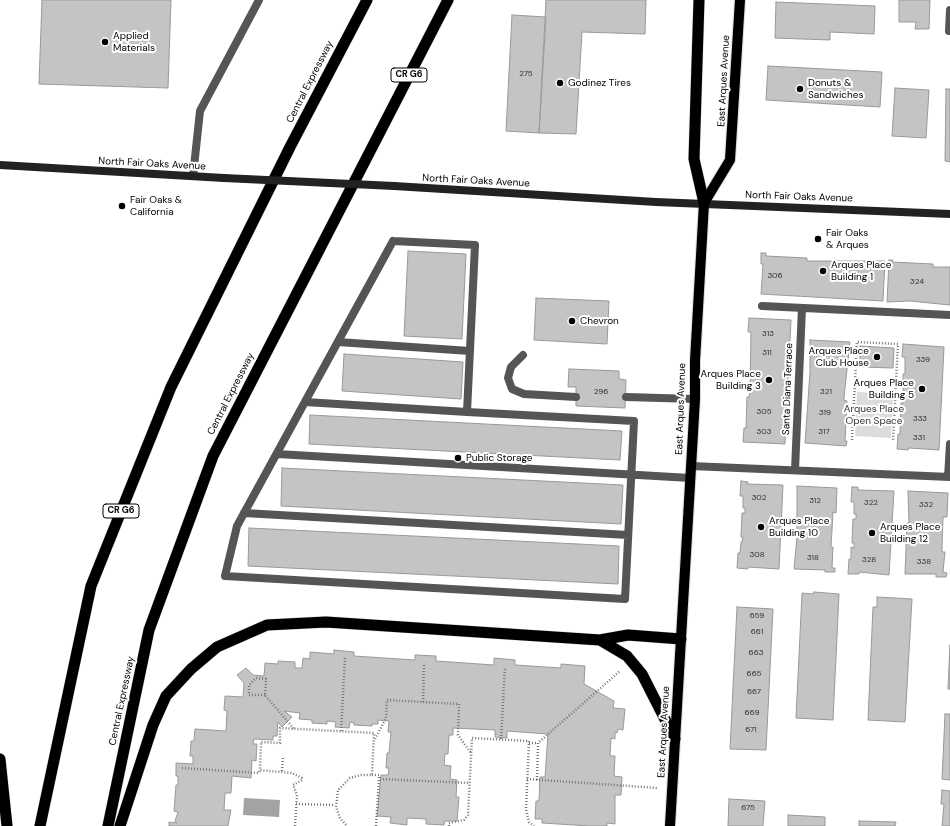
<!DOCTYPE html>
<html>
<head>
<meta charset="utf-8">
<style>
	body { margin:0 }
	canvas { display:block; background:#fff }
</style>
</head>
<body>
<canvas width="950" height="826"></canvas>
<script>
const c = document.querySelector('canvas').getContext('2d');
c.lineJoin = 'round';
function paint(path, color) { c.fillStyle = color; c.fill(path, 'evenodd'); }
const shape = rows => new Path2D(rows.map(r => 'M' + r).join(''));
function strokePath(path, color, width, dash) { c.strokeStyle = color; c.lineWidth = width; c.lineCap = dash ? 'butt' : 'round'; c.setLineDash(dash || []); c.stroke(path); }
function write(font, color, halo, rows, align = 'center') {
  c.font = font + ' "DM Sans",sans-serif'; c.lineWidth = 4; c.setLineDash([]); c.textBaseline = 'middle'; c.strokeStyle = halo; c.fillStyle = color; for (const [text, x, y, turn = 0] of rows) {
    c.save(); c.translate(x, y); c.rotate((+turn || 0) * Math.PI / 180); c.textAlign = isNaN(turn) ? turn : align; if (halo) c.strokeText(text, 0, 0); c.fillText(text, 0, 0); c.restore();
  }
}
paint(shape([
	[857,392,893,394,891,438,855,436]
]), '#dcdcdc');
paint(shape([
	[244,798,280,800,279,817,243,815]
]), '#a3a3a3');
const building = shape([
	[42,0,171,0,168,88,39,84,42,0],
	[546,0,646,0,645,34,582,32,576,134,539,133,546,0],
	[899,0,930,0,929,29,915,29,916,22,899,22,899,0],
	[776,2,875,6,874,34,830,32,830,40,775,38,776,2],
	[512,15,546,17,539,133,506,131,512,15],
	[768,66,882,72,880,107,766,100,768,66],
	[895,88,929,90,926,138,892,136,895,88],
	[946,89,950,89,950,162,945,161,946,89],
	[408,251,466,254,462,339,404,336,408,251],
	[761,253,766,253,766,256,807,258,807,261,885,261,883,301,761,294,763,264,761,264,761,253],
	[889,260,893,260,892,262,933,264,933,267,950,267,950,305,910,301,887,302,889,260],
	[536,298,609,301,607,344,534,340,536,298],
	[749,318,791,320,785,444,743,442,744,428,746,428,747,397,749,397,750,392,751,332,748,332,749,318],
	[810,340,850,342,844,397,844,400,847,401,845,441,847,441,846,446,805,443,810,372,810,340],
	[903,344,944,347,939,450,909,448,908,450,897,449,898,434,900,434,901,403,903,403,903,374,905,374,905,357,902,357,903,344],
	[860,346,894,348,893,368,860,367,860,346],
	[344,354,463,362,461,399,342,391,344,354],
	[569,369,619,371,619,379,626,380,625,408,576,406,576,387,568,387,569,369],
	[310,415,622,431,620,460,309,444,310,415],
	[282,468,623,485,621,524,281,506,282,468],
	[741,481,748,482,747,484,783,485,779,569,748,567,748,569,737,568,738,553,740,553,741,542,742,542,743,537,741,537,742,513,745,513,745,508,743,508,743,496,740,496,741,481],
	[797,486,837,488,836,513,833,512,831,547,833,547,832,568,835,568,835,572,825,572,825,570,794,569,797,537,797,486],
	[852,487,858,487,858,490,894,491,889,575,859,572,859,574,848,574,849,559,851,559,851,547,854,548,854,543,852,543,853,519,856,519,856,514,854,514,854,502,851,502,852,487],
	[908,491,948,493,947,517,943,517,942,547,942,552,945,552,943,572,947,573,946,577,936,577,936,574,905,574,907,523,909,523,908,491],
	[249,528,619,546,618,584,248,566,249,528],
	[814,592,839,594,833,720,796,718,802,593,813,594,814,592],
	[877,597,912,599,905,722,868,720,873,607,877,607,877,597],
	[737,607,773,609,766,750,730,749,737,607],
	[950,645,950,689,948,689,950,645],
	[334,650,354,652,354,656,415,660,415,655,436,656,436,661,494,665,494,658,515,660,515,665,561,668,561,664,585,666,584,684,614,701,613,708,625,709,623,730,618,729,617,733,615,732,615,739,611,738,610,756,615,756,614,776,622,777,621,795,615,795,615,824,607,823,607,826,590,826,542,823,542,819,535,819,536,801,539,801,540,777,545,777,548,734,507,731,507,738,495,737,495,730,453,728,453,735,449,735,448,754,445,754,444,765,451,766,450,779,457,780,456,797,459,797,457,821,445,821,444,825,426,824,426,819,407,818,407,825,390,823,391,817,377,816,381,775,388,775,389,768,386,768,387,753,389,753,391,732,388,732,389,721,378,720,378,724,372,724,372,726,354,725,354,723,350,722,349,728,335,727,336,722,327,721,327,724,312,723,312,720,299,719,300,713,284,711,292,717,282,727,278,722,277,736,273,736,273,740,254,739,253,744,257,744,256,761,252,760,251,778,232,776,231,793,225,793,224,810,231,810,228,826,169,826,169,822,177,823,175,821,178,812,174,811,176,785,178,785,178,776,176,776,176,763,193,764,193,756,190,756,191,741,194,741,195,729,226,731,227,711,224,710,225,696,243,697,244,683,237,675,246,668,253,675,264,676,265,663,278,664,278,661,295,662,295,668,302,668,303,658,310,659,310,652,334,654,334,650],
	[945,714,950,714,950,780,942,779,945,714],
	[942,790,950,791,950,826,942,826,944,804,941,804,942,790],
	[729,799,765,801,763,826,728,826,729,799],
	[788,815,825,817,825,826,788,826,788,815],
	[859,821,896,822,895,826,859,826,859,821]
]);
paint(building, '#c4c4c4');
strokePath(building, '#999', 1);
const primary = shape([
	[670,826,695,399,695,361,704,203,730,160,740,0]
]);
const trunk = shape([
	[699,0,694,159,704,203],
	[600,640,627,656,642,674,675,739],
	[0,759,7,826],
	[40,826,91,586,171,387,290,147,367,0],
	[108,826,149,630,213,456,448,0],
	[120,826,153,725,166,696,191,669,217,647,267,625,326,622,600,640,628,635,681,639]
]);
strokePath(primary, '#dbdbdb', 12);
strokePath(trunk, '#dbdbdb', 12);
strokePath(shape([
	[852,440,857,342,898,344,893,441],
	[265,695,249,695,249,685,256,678,266,679,265,695,294,729],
	[423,702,424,664],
	[341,731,345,658],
	[375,739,386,718,387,700,459,704,458,735,471,753],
	[501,739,505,667],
	[529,743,538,743],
	[182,768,259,773,260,770],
	[282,771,283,756],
	[372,775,379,775,379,779],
	[527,779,658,788],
	[537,780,538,743,620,671],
	[296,804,335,805],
	[295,826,297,795,293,785,302,780,302,778,292,773,260,770,261,742,280,743,280,728,374,733,372,775,361,775,350,778,338,790,336,807,340,818,347,826],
	[376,826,379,779,470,783],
	[449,826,449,823,464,820,468,815,472,738,529,741,526,810,529,822,534,826]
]), '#777', 2.5, [1, 2]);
strokePath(shape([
	[949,31,950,10],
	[193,176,200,111,259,0],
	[393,241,475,245,467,412,634,421,625,599,225,576,237,526,393,241],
	[338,342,470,351],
	[523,355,511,367,508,378,512,389,524,394,576,397],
	[626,397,695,399],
	[305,402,467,412],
	[277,454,690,478],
	[244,513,628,535]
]), '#555', 8);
strokePath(shape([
	[762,306,950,315],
	[691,466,950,477],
	[795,470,802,308],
	[948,477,950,444]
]), '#555', 8);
strokePath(shape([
	[0,165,224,178],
	[394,186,656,202,950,214]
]), '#222', 8);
strokePath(primary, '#000', 10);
strokePath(trunk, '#000', 11);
strokePath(shape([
	[224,178,394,186]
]), '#222', 8);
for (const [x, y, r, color] of [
	[105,42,4,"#000"],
	[560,83,4,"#000"],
	[800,89,4,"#000"],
	[122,206,4,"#000"],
	[818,239,4,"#000"],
	[823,271,4,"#000"],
	[572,321,4,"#000"],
	[877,357,4,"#000"],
	[769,380,4,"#000"],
	[922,389,4,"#000"],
	[458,458,4,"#000"],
	[761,527,4,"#000"],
	[872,533,4,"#000"]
]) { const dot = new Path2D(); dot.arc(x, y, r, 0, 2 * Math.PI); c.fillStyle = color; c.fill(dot); strokePath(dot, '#fff', 1.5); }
write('8px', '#313131', null, [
	["275",526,74],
	["306",775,276],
	["324",917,282],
	["313",768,334],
	["311",767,353],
	["339",923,360],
	["296",601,392],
	["321",826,392],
	["305",764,412],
	["319",825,413],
	["333",920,419],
	["303",764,432],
	["317",824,432],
	["331",919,438],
	["302",759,498],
	["312",815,501],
	["322",871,503],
	["332",926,505],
	["308",757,555],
	["318",813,558],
	["328",869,560],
	["338",924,562],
	["659",757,616],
	["661",757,632],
	["663",756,653],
	["665",754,674],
	["667",754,692],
	["669",752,713],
	["671",751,730],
	["675",748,808]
]);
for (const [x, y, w] of [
	[409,75,36],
	[121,511,36]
]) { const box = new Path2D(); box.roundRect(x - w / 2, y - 7, w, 14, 3); c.fillStyle = '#fff'; c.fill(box); strokePath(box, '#000', 1); }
write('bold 9px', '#000', null, [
	["CR G6",409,75],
	["CR G6",121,511]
]);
write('10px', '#000', '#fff', [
	["Applied",113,36],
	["Materials",113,48],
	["Godinez Tires",568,83],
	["Donuts &",808,83],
	["Sandwiches",808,95],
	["Fair Oaks &",130,200],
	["California",130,212],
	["Fair Oaks",826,233],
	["& Arques",826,245],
	["Arques Place",831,265],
	["Building 1",831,277],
	["Chevron",580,321],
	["Arques Place",869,351,"right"],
	["Club House",869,363,"right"],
	["Arques Place",761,374,"right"],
	["Building 3",761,386,"right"],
	["Arques Place",914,383,"right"],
	["Building 5",914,395,"right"],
	["Public Storage",466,458],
	["Arques Place",769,521],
	["Building 10",769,533],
	["Arques Place",880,527],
	["Building 12",880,539]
], 'left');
write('10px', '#000', '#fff', [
	["East Arques Avenue",724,81,-87],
	["Central Expressway",310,82,-63],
	["North Fair Oaks Avenue",152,164,3],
	["North Fair Oaks Avenue",476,181,3],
	["North Fair Oaks Avenue",799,197,2],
	["Santa Diana Terrace",788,389,-88],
	["Central Expressway",231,394,-63],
	["East Arques Avenue",681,409,-88],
	["Central Expressway",122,701,-78],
	["East Arques Avenue",664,732,-87]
]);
write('10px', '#333', '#fff', [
	["Arques Place",874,409],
	["Open Space",874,421]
]);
</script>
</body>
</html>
